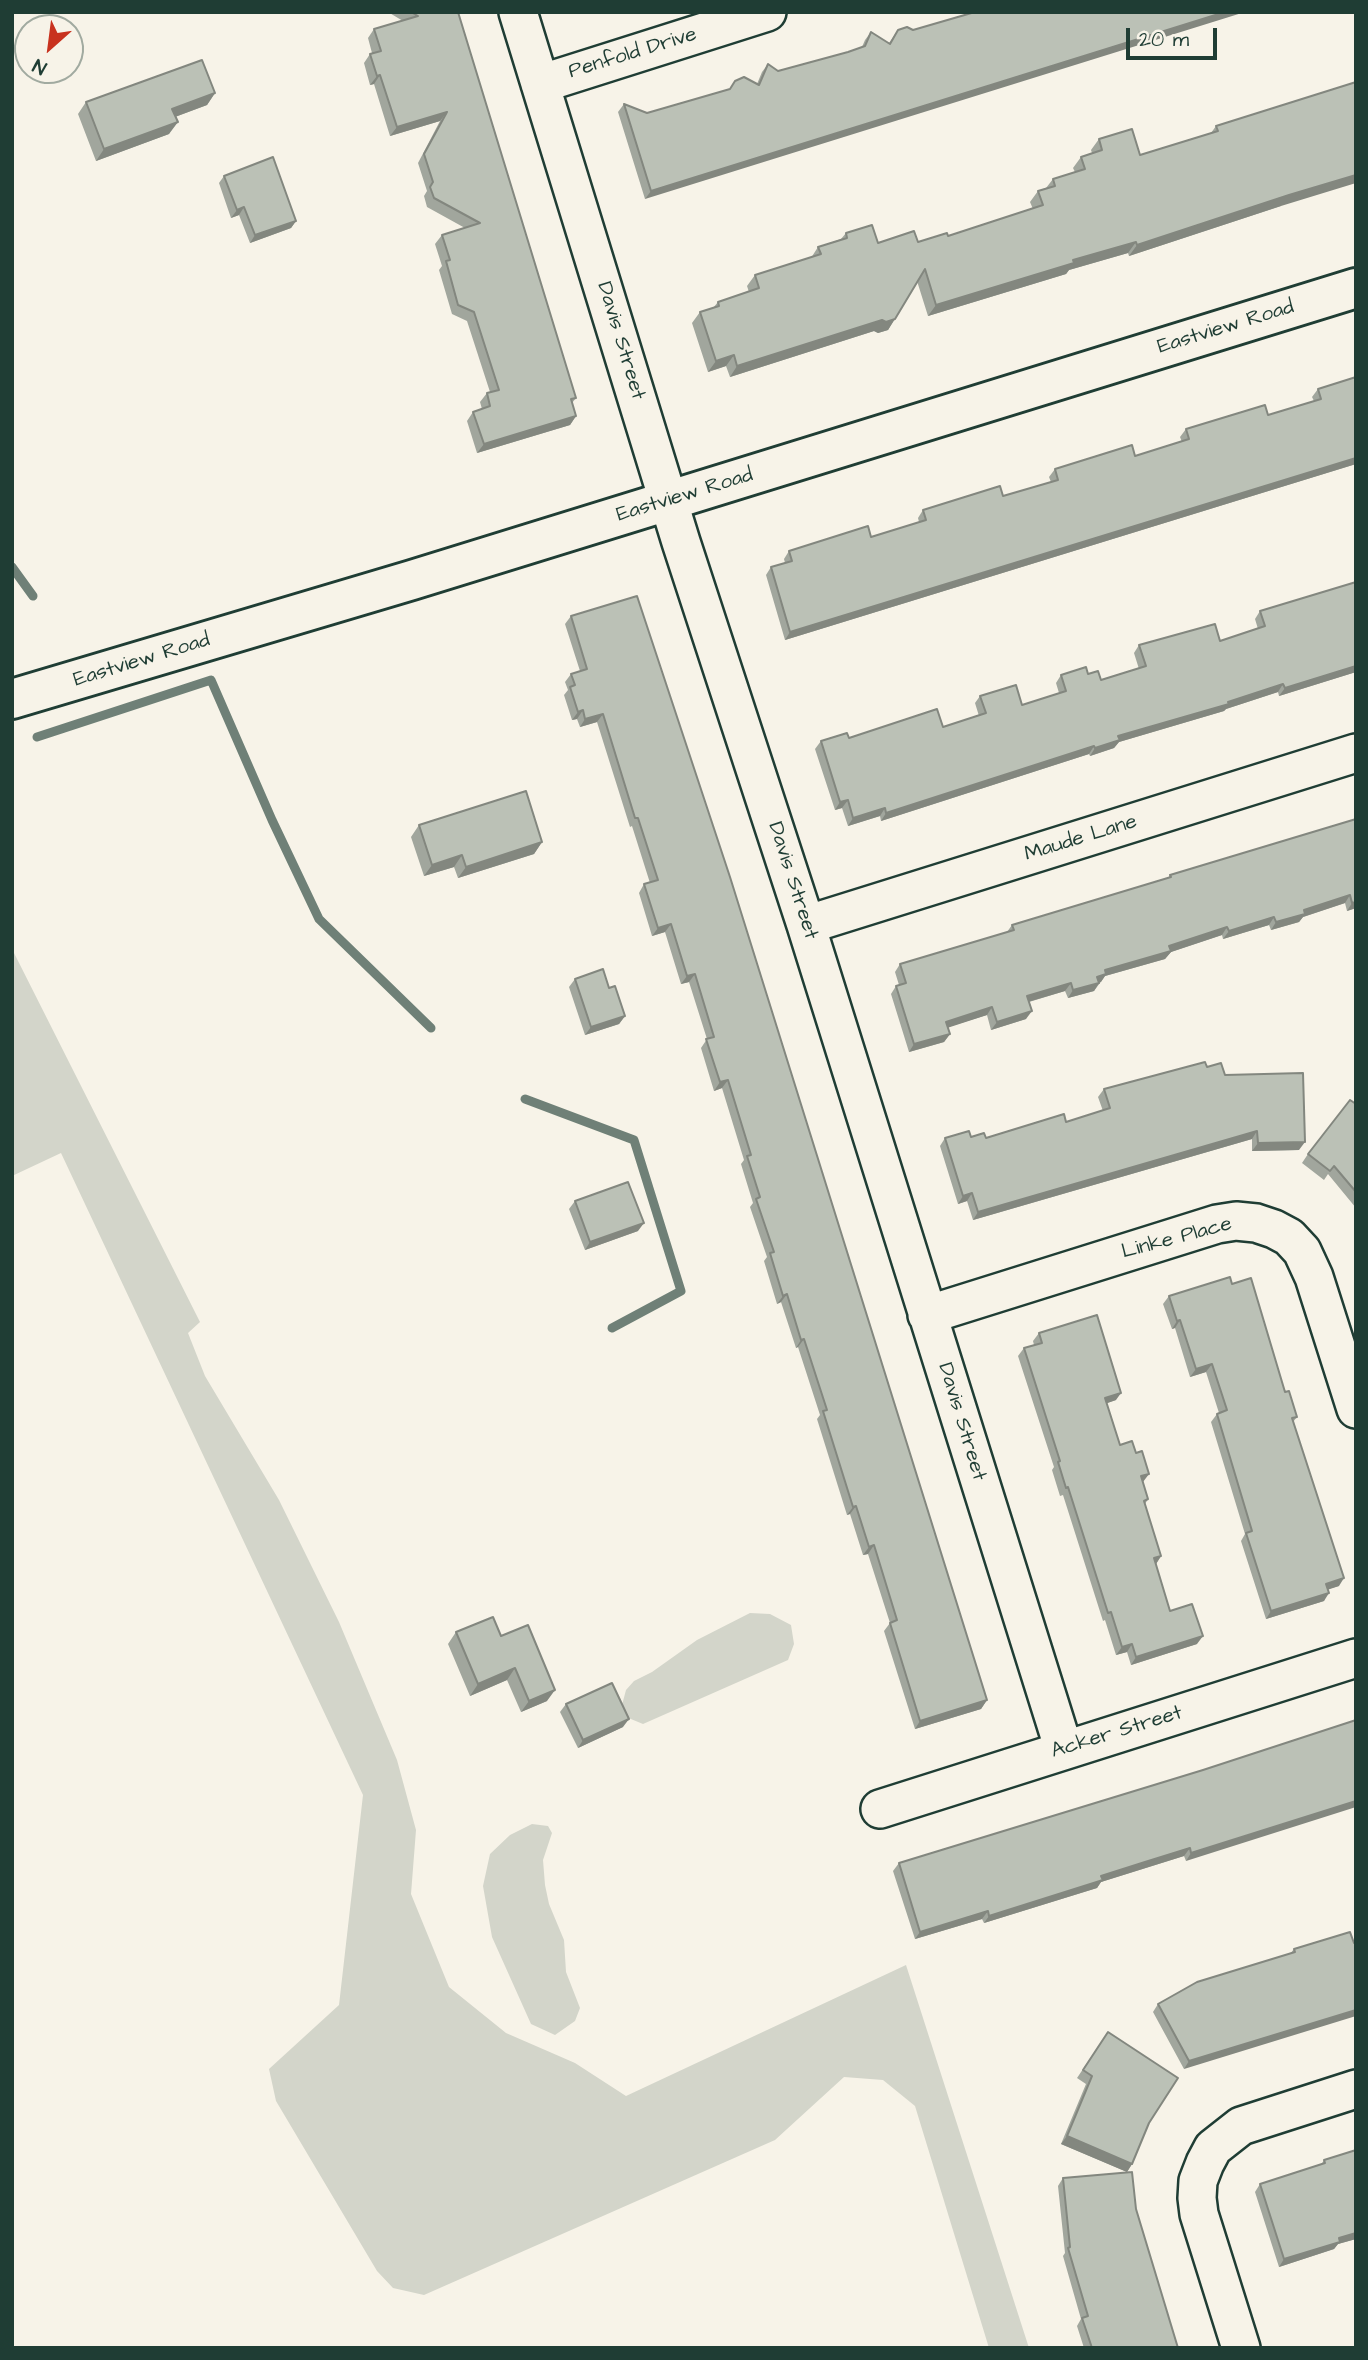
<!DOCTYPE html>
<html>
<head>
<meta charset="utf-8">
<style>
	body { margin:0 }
	#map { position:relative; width:1368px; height:2360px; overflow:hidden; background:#f7f3e8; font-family:"Architects Daughter",sans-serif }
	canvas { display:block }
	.frame { position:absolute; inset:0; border:14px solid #1f3d34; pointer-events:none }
	.north { position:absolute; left:14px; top:14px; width:70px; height:70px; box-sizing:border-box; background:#f7f3e8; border:2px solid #a1aaa0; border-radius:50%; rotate:208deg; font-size:19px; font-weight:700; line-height:28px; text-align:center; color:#1f3d34 }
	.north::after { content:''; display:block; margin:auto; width:24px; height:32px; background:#c8321e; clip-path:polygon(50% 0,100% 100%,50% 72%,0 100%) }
	.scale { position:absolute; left:1126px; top:28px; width:91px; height:32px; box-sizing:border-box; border:4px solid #1f3d34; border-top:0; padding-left:9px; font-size:21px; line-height:24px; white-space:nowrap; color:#1f3d34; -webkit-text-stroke:5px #f7f3e8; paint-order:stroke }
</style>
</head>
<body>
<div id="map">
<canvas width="1368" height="2360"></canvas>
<div class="frame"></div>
<div class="north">N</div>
<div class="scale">20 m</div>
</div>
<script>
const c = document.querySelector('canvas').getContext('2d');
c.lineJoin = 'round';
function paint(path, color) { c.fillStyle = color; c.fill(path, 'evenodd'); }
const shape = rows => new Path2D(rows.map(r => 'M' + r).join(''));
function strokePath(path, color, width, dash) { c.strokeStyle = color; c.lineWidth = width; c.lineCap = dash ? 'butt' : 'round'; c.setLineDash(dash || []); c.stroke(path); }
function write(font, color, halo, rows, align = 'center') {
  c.font = font + ' "Architects Daughter",sans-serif'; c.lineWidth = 5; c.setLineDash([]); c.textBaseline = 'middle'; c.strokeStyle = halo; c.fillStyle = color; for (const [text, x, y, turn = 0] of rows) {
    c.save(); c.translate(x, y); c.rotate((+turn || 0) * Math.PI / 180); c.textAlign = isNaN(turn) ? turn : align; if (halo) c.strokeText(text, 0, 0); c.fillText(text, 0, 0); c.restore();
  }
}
paint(shape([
	[12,949,200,1322,188,1333,205,1376,279,1500,339,1622,397,1760,416,1830,411,1894,449,1987,506,2033,575,2063,626,2096,906,1965,1029,2348,989,2348,915,2106,883,2080,844,2077,775,2140,424,2295,393,2288,377,2271,276,2101,269,2069,339,2005,363,1795,61,1153,12,1176],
	[750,1613,770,1614,791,1625,794,1644,788,1660,643,1724,626,1717,622,1705,626,1690,634,1681,652,1672,697,1640],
	[532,1824,548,1826,552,1833,543,1860,545,1885,549,1904,564,1940,566,1972,580,2008,575,2021,555,2035,531,2024,492,1937,483,1886,490,1854,510,1835]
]), '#d3d5ca');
strokePath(shape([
	[12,567,33,596],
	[37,737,211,680,272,820,319,919,431,1028],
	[525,1099,634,1140,681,1291,612,1328]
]), '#6f8077', 9);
const minor = shape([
	[518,12,681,542,806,925,1064,1750],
	[540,84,767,12],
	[806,925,1356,753],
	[927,1315,1217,1224,1236,1221,1256,1223,1274,1229,1289,1237,1302,1251,1314,1277,1356,1409],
	[880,1809,1356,1658],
	[1241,2348,1199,2214,1197,2198,1198,2181,1205,2163,1213,2148,1241,2126,1356,2089]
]);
const tertiary = shape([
	[12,699,412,580,1356,288]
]);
strokePath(minor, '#1f3d34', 42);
strokePath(tertiary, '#1f3d34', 44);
strokePath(minor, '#f7f3e8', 37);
strokePath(tertiary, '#f7f3e8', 38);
paint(shape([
	[388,12,458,12,576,398,572,403,576,416,570,425,477,453,467,421,473,412,482,409,480,402,487,393,490,392,467,321,452,314,439,270,442,266,435,244,442,235,465,228,427,207,424,196,427,191,418,163,440,121,390,136,374,84,370,85,364,63,370,54,372,53,368,38,374,29,403,21],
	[898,30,913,30,645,199,618,112,624,104,647,113,729,90,735,81,757,84,762,72,768,64,778,71,848,52,862,47,865,40,871,32,889,43],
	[215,93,207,105,175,117,169,134,96,161,78,114,86,102],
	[1216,126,1281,206,1129,256,1128,253,1069,270,1066,274,928,316,917,281,888,330,878,333,874,331,730,377,726,366,708,372,692,323,700,312,713,308,718,302,749,292,747,286,755,275,811,258,818,247,841,239,846,233,878,243,918,242,948,236,1033,209,1030,202,1038,191,1046,188,1053,179,1075,172,1073,168,1081,157,1092,153,1091,150,1099,139,1140,155,1211,133],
	[224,176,296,221,291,228,250,243,239,215,231,218,219,183],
	[1318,389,1356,464,785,640,766,575,771,567,785,563,784,559,789,551,871,537,919,522,918,518,923,510,1003,496,1051,482,1049,477,1055,469,1135,456,1182,442,1180,437,1186,429,1268,415,1314,401,1312,397],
	[1260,611,1356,672,1279,696,1278,692,1226,709,1224,711,1119,742,1114,748,1090,756,1089,754,881,821,880,816,848,826,842,808,835,810,815,749,821,741,943,727,979,716,975,703,980,696,1022,705,1059,693,1056,683,1061,675,1088,674,1101,680,1139,669,1134,653,1139,645,1220,641,1258,629,1255,619],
	[571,616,987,1700,981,1709,915,1729,884,1631,890,1623,868,1554,863,1555,850,1514,847,1515,817,1419,820,1415,798,1347,796,1348,781,1302,777,1304,764,1261,767,1257,750,1207,753,1203,741,1164,744,1160,722,1088,714,1091,701,1048,707,1039,689,982,681,984,665,932,652,936,639,893,644,884,650,883,632,826,630,827,597,722,580,727,577,719,572,720,564,695,568,690,565,682,571,674,580,671,565,624],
	[419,825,542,842,534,854,458,878,454,867,424,876,411,837],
	[1329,828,1356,908,1347,911,1345,903,1303,917,1299,922,1271,930,1269,925,1223,939,1222,935,1171,952,1165,959,1105,976,1094,991,1068,998,1065,991,1029,1002,1026,1019,991,1030,987,1015,948,1027,950,1034,944,1042,909,1052,891,994,896,986,899,985,895,972,900,964,1007,932,1012,925,1168,878,1170,875],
	[575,979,609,988,625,1016,619,1024,585,1035,569,987],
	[1207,1067,1225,1075,1299,1150,1252,1151,1252,1139,973,1220,967,1201,958,1204,940,1146,945,1138,971,1137,986,1138,1066,1122,1103,1111,1098,1097,1104,1089],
	[1356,1104,1356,1208,1328,1174,1324,1180,1302,1163,1308,1154],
	[575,1201,638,1231,585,1250,569,1209],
	[1232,1284,1297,1417,1293,1422,1339,1586,1328,1589,1324,1601,1266,1619,1241,1541,1245,1534,1211,1422,1217,1414,1219,1413,1206,1372,1190,1377,1175,1328,1172,1329,1163,1304,1169,1296],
	[1039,1333,1116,1400,1107,1403,1120,1445,1143,1482,1148,1499,1145,1504,1161,1556,1156,1564,1170,1611,1197,1644,1131,1665,1127,1652,1116,1655,1105,1620,1103,1621,1063,1495,1060,1496,1052,1470,1054,1467,1018,1356,1024,1348,1034,1345,1033,1341],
	[456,1632,501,1636,547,1701,521,1712,507,1680,470,1696,448,1644],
	[566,1704,623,1727,578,1748,560,1712],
	[1356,1720,1186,1861,1184,1856,1101,1882,1097,1888,984,1923,982,1919,915,1939,893,1871,899,1863,1203,1770],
	[1350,1932,1184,2069,1153,2012,1158,2004,1290,1954,1294,1949],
	[1108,2032,1132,2164,1127,2172,1061,2144,1086,2084,1077,2078],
	[1356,2150,1356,2239,1338,2244,1334,2249,1279,2267,1255,2192,1260,2184,1321,2165,1324,2160],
	[1063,2178,1136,2209,1178,2348,1084,2348,1077,2326,1081,2319,1063,2256,1065,2253,1058,2186]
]), '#a1a69d');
paint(shape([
	[1225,12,1245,12,645,199,651,191],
	[380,75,374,84,370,85,377,76],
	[215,93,207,105,164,121,172,109],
	[447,112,440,121,390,136,397,127],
	[178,122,169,134,96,161,104,149],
	[1356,175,1356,183,1281,206,1129,256,1137,245,1289,195],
	[244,207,239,215,231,218,237,210],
	[296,221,291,228,250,243,255,235],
	[1136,242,1128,253,1069,270,1066,274,928,316,936,305,1073,260],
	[895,319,888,330,878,333,874,331,730,377,737,366,882,320],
	[734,355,726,366,708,372,716,361],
	[576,416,570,425,477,453,484,444],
	[1356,458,1356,464,785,640,790,632],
	[1356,666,1356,672,1279,696,1285,688],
	[1283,684,1278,692,1226,709,1224,711,1119,742,1114,748,1090,756,1095,748,1118,736],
	[583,710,577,719,572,720,578,712],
	[603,714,597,722,580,727,585,719],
	[1094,746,1089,754,881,821,886,813],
	[848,800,842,808,835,810,840,802],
	[885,808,880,816,848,826,853,818],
	[542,842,534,854,458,878,466,867],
	[462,855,454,867,424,876,432,865],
	[1350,895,1345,903,1303,917,1299,922,1271,930,1276,922,1304,910],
	[1356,902,1356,908,1347,911,1352,903],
	[1274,917,1269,925,1223,939,1229,931],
	[671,924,665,932,652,936,658,928],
	[1227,927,1222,935,1171,952,1165,959,1105,976,1101,982,1094,984,1099,983,1094,991,1068,998,1073,990,1105,970,1169,946],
	[695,974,689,982,681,984,687,976],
	[1071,983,1065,991,1021,1004,1027,996],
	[992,1007,987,1015,941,1030,946,1022],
	[1032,1011,1026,1019,991,1030,997,1022],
	[625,1016,619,1024,585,1035,591,1027],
	[950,1034,944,1042,909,1052,914,1044],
	[728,1080,722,1088,714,1091,720,1082],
	[1257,1131,1252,1139,973,1220,978,1212],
	[1305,1142,1299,1150,1252,1151,1258,1143],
	[972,1193,967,1201,958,1204,963,1196],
	[644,1223,638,1231,585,1250,590,1242],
	[787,1294,781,1302,777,1304,783,1296],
	[1180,1320,1175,1328,1172,1329,1177,1321],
	[804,1339,798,1347,796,1348,801,1340],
	[1212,1364,1206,1372,1190,1377,1196,1369],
	[1121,1393,1116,1400,1099,1406,1105,1398],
	[1149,1474,1143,1482,1141,1476],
	[856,1506,850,1514,847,1515,853,1507],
	[874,1545,868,1554,863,1555,869,1547],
	[1161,1556,1156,1564,1154,1558],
	[1344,1578,1339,1586,1321,1592,1326,1584],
	[1329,1593,1324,1601,1266,1619,1271,1611],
	[1203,1636,1197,1644,1131,1665,1136,1657],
	[1132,1644,1127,1652,1116,1655,1122,1647],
	[515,1668,507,1680,470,1696,478,1684],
	[555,1690,547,1701,521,1712,529,1701],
	[987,1700,981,1709,915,1729,920,1721],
	[629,1719,623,1727,578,1748,583,1740],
	[1356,1801,1356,1807,1186,1861,1191,1853],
	[1190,1848,1184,1856,1101,1882,1097,1888,984,1923,989,1916,1101,1876],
	[988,1911,982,1919,915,1939,920,1932],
	[1356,2010,1356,2016,1184,2069,1189,2061],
	[1067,2136,1132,2164,1127,2172,1061,2144],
	[1356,2233,1356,2239,1338,2244,1334,2249,1279,2267,1284,2259,1339,2238]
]), '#83877f');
const building = shape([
	[411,12,458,12,576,398,571,399,576,416,484,444,473,412,490,406,487,393,499,390,474,312,458,305,446,261,450,260,442,235,480,223,434,198,430,187,433,182,424,154,447,112,397,127,380,75,377,76,370,54,381,51,374,29,418,16,411,12],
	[975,12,1225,12,651,191,624,104,647,113,730,89,735,81,744,77,759,85,768,64,778,71,848,52,865,46,871,32,890,44,898,30,907,27,913,30,975,12],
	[202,60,215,93,172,109,178,122,104,149,86,102,202,60],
	[1356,82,1356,175,1289,195,1137,245,1136,242,1073,260,1074,263,936,305,925,269,895,319,886,322,882,320,737,366,734,355,716,361,700,312,719,306,718,302,759,288,755,275,821,254,818,247,847,238,846,233,872,225,878,243,914,231,918,242,947,233,948,236,1043,205,1038,191,1055,186,1053,179,1085,169,1081,157,1102,150,1099,139,1132,129,1140,155,1218,131,1216,126,1356,82],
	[273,157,296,221,255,235,244,207,237,210,224,176,273,157],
	[1356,377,1356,458,790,632,771,567,792,561,789,551,868,526,871,537,926,520,923,510,1000,486,1003,496,1058,480,1055,469,1132,445,1135,456,1189,439,1186,429,1265,405,1268,415,1321,399,1318,389,1356,377],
	[1356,582,1356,666,1285,688,1283,684,1228,702,1229,704,1118,736,1120,740,1095,748,1094,746,886,813,885,808,853,818,848,800,840,802,821,741,847,733,849,738,937,709,943,727,986,713,980,696,1016,685,1022,705,1066,691,1061,675,1086,667,1088,674,1098,671,1101,680,1146,666,1139,645,1215,624,1220,641,1265,626,1260,611,1356,582],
	[637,596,730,877,987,1700,920,1721,890,1623,897,1620,874,1545,869,1547,856,1506,853,1507,823,1411,827,1410,804,1339,801,1340,787,1294,783,1296,770,1253,774,1252,756,1199,760,1197,747,1156,751,1155,728,1080,720,1082,706,1039,714,1037,695,974,687,976,671,924,658,928,644,884,658,880,638,818,635,818,603,714,585,719,583,710,578,712,570,687,575,685,571,674,587,669,571,616,637,596],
	[526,791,542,842,466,867,462,855,432,865,419,825,526,791],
	[1356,819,1356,902,1352,903,1350,895,1304,910,1305,914,1276,922,1274,917,1229,931,1227,927,1169,946,1171,951,1105,970,1106,974,1097,977,1099,983,1073,990,1071,983,1027,996,1032,1011,997,1022,992,1007,946,1022,950,1034,914,1044,896,986,906,983,900,964,1014,930,1012,925,1171,877,1170,875,1356,819],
	[603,969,609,988,615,986,625,1016,591,1027,575,979,603,969],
	[1205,1062,1207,1067,1221,1063,1225,1075,1303,1073,1305,1142,1258,1143,1257,1131,978,1212,972,1193,963,1196,945,1138,969,1131,971,1137,984,1133,986,1138,1064,1114,1066,1122,1110,1108,1104,1089,1205,1062],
	[1350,1100,1356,1104,1356,1192,1334,1166,1330,1171,1308,1154,1350,1100],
	[628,1182,644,1223,590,1242,575,1201,628,1182],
	[1230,1277,1232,1284,1251,1278,1285,1392,1289,1391,1297,1417,1292,1418,1344,1578,1326,1584,1329,1593,1271,1611,1246,1533,1252,1531,1217,1414,1227,1410,1212,1364,1196,1369,1180,1320,1177,1321,1169,1296,1230,1277],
	[1097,1315,1121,1393,1105,1398,1120,1445,1132,1441,1136,1453,1142,1451,1149,1474,1141,1476,1148,1499,1144,1501,1161,1556,1154,1558,1170,1611,1192,1604,1203,1636,1136,1657,1132,1644,1122,1647,1111,1612,1108,1613,1068,1487,1066,1488,1058,1462,1060,1461,1024,1348,1042,1343,1039,1333,1097,1315],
	[493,1617,501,1636,528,1625,555,1690,529,1701,515,1668,478,1684,456,1632,493,1617],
	[612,1683,629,1719,583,1740,566,1704,612,1683],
	[1356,1720,1356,1801,1191,1853,1190,1848,1145,1862,1101,1876,1103,1880,989,1916,988,1911,920,1932,899,1863,1203,1770,1356,1720],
	[1350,1932,1354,1943,1356,1942,1356,2010,1189,2061,1158,2004,1197,1982,1295,1952,1294,1949,1350,1932],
	[1108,2032,1178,2078,1149,2123,1132,2164,1067,2136,1092,2076,1083,2070,1108,2032],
	[1356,2150,1356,2233,1339,2238,1340,2242,1284,2259,1260,2184,1325,2163,1324,2160,1356,2150],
	[1132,2172,1136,2209,1178,2348,1092,2348,1082,2318,1088,2316,1068,2248,1070,2247,1063,2178,1132,2172]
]);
paint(building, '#bbc1b6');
strokePath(building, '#83877f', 2);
write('21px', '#1f3d34', '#f7f3e8', [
	["Penfold Drive",633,54,-17],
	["Eastview Road",1226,328,-17],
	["Davis Street",620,341,73],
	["Eastview Road",685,496,-17],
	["Eastview Road",142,661,-17],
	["Maude Lane",1081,839,-17],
	["Davis Street",792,881,72],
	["Linke Place",1177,1239,-15],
	["Davis Street",961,1422,73],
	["Acker Street",1117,1733,-17]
]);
</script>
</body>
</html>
